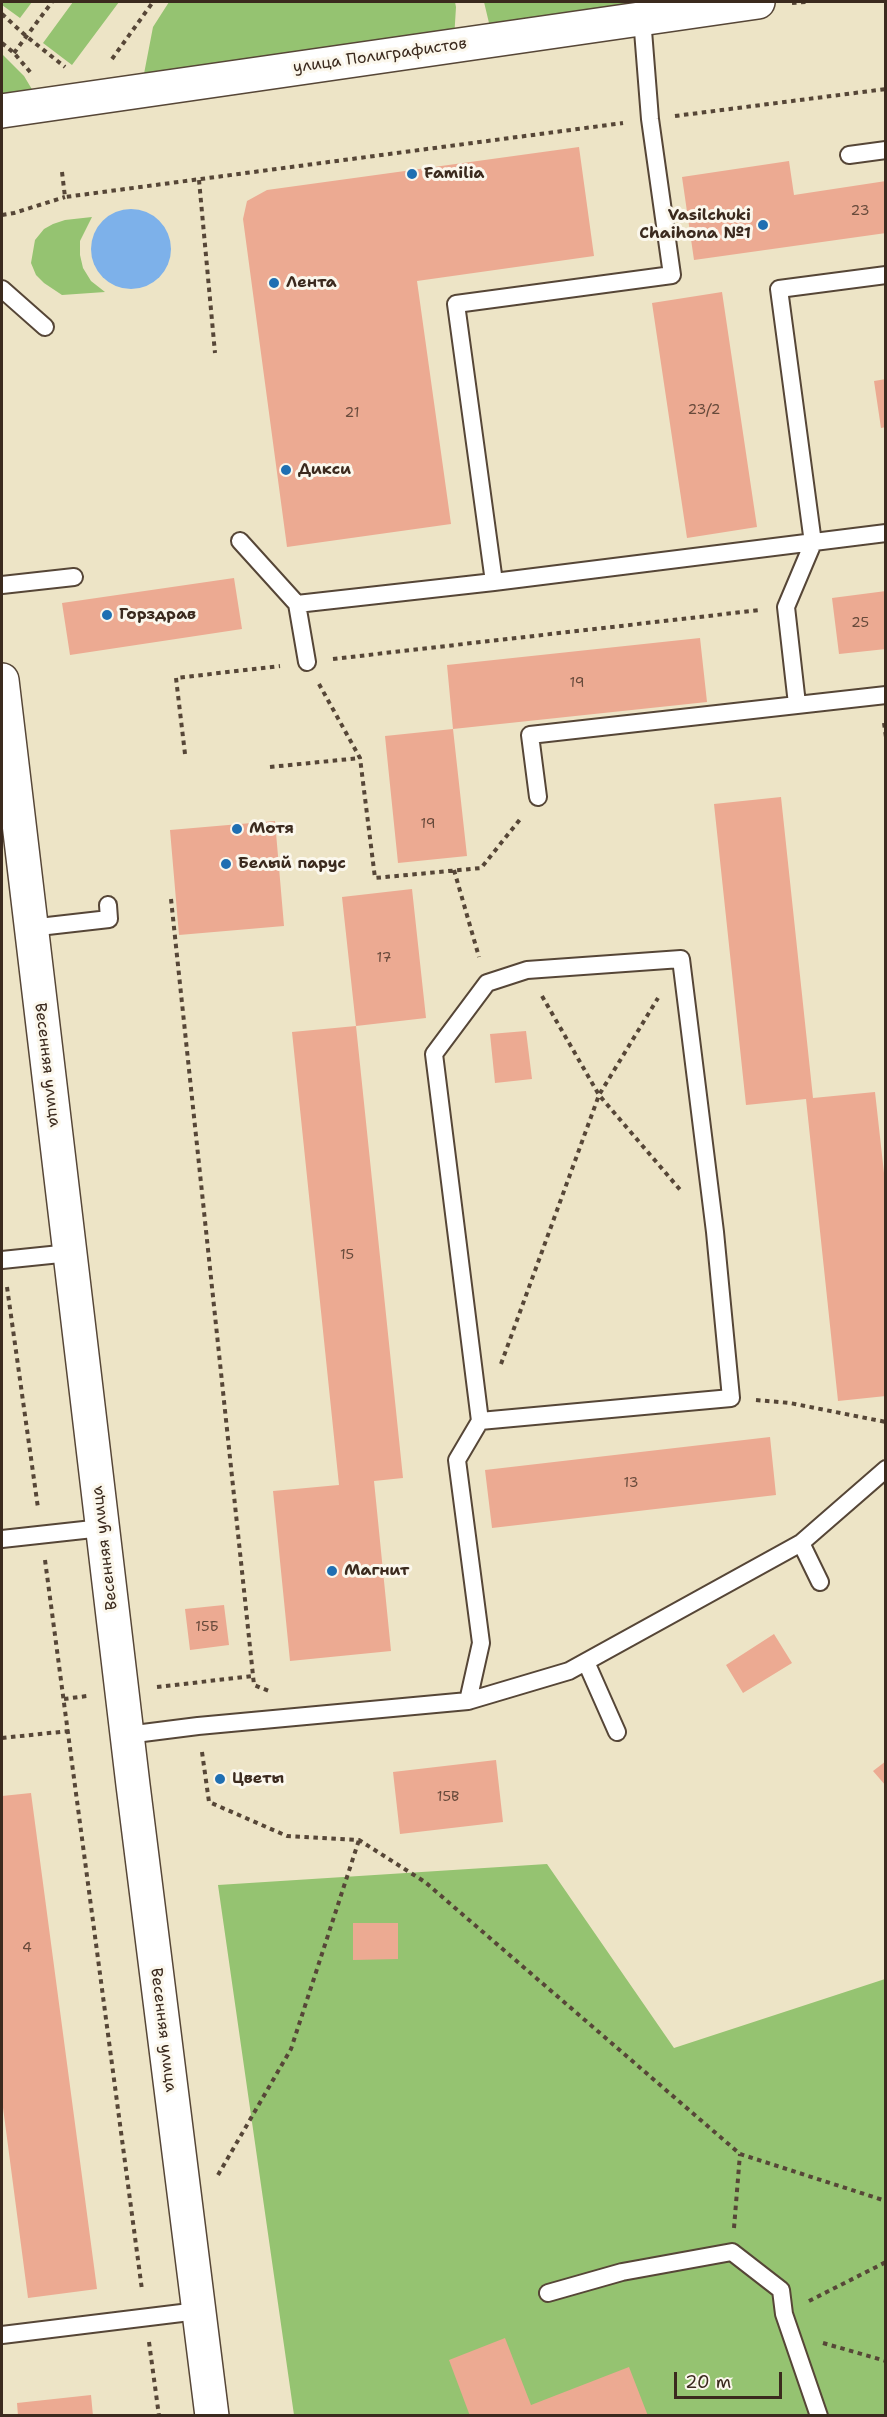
<!DOCTYPE html>
<html>
<head>
<meta charset="utf-8">
<style>
	body { margin:0 }
	#map { position:relative; width:887px; height:2417px; overflow:hidden; background:#ede4c6; font-family:"Shantell Sans",sans-serif }
	canvas { display:block }
	.frame { position:absolute; inset:0; border:3px solid #3b2a1e; pointer-events:none }
	.scale { position:absolute; left:674px; top:2372px; width:108px; height:27px; box-sizing:border-box; border:3px solid #3b2a1e; border-top:0; padding-left:8px; font-size:18px; line-height:21px; white-space:nowrap; color:#3b2a1e; -webkit-text-stroke:4px #fbf7ec; paint-order:stroke }
</style>
</head>
<body>
<div id="map">
<canvas width="887" height="2417"></canvas>
<div class="frame"></div>
<div class="scale">20 m</div>
</div>
<script>
const c = document.querySelector('canvas').getContext('2d');
c.lineJoin = 'round';
function paint(path, color) { c.fillStyle = color; c.fill(path, 'evenodd'); }
const shape = rows => new Path2D(rows.map(r => 'M' + r).join(''));
function strokePath(path, color, width, dash) { c.strokeStyle = color; c.lineWidth = width; c.lineCap = dash ? 'butt' : 'round'; c.setLineDash(dash || []); c.stroke(path); }
function write(font, color, halo, rows, align = 'center') {
  c.font = font + ' "Shantell Sans",sans-serif'; c.lineWidth = 6; c.setLineDash([]); c.textBaseline = 'middle'; c.strokeStyle = halo; c.fillStyle = color; for (const [text, x, y, turn = 0] of rows) {
    c.save(); c.translate(x, y); c.rotate((+turn || 0) * Math.PI / 180); c.textAlign = isNaN(turn) ? turn : align; if (halo) c.strokeText(text, 0, 0); c.fillText(text, 0, 0); c.restore();
  }
}
paint(shape([
	[2,2,32,2,20,18,2,5],
	[73,2,119,2,72,65,43,43],
	[169,2,455,2,456,7,454,39,143,79,153,27],
	[484,2,700,2,496,34,489,23],
	[2,54,24,76,33,91,2,111],
	[92,217,80,241,80,255,83,268,91,281,105,292,62,295,44,283,36,275,31,263,35,240,44,229,53,224,65,220],
	[547,1864,674,2048,885,1979,885,2415,294,2415,218,1885]
]), '#95c371');
paint(shape([
	'91 249a40 40 0 1 1 80 0a40 40 0 1 1-80 0Z'
]), '#7db1ea');
paint(shape([
	[579,147,594,256,417,281,451,524,287,547,243,219,247,201,267,190],
	[789,161,794,195,886,181,886,233,694,260,682,177],
	[722,292,757,527,687,538,652,303],
	[886,379,886,427,881,428,874,381],
	[234,578,242,629,70,655,62,603],
	[886,591,886,649,839,654,832,598],
	[700,638,707,702,453,729,447,665],
	[453,729,467,856,398,863,385,736],
	[781,797,813,1098,875,1092,886,1191,886,1396,838,1401,806,1099,746,1105,714,804],
	[275,821,284,926,179,935,170,830],
	[412,889,426,1018,356,1026,342,897],
	[356,1026,403,1478,374,1481,391,1651,290,1661,273,1491,339,1485,292,1032],
	[526,1031,532,1079,495,1083,490,1034],
	[770,1437,776,1495,492,1528,485,1470],
	[224,1605,229,1645,190,1650,185,1609],
	[774,1634,792,1663,743,1693,726,1665],
	[496,1760,503,1822,400,1834,393,1772],
	[886,1761,886,1786,873,1771],
	[31,1793,97,2289,28,2298,2,2100,2,1796],
	[353,1923,398,1923,398,1959,353,1960],
	[505,2338,531,2405,629,2367,648,2416,470,2416,449,2360],
	[91,2395,93,2416,18,2416,17,2403]
]), '#ecaa92');
const lane = shape([
	[849,155,886,150],
	[2,289,45,327],
	[240,541,297,604,307,662],
	[494,582,456,304,672,275,650,119,642,18],
	[2,585,74,577],
	[297,604,494,582,886,533],
	[797,704,786,607,813,543,779,289,886,275],
	[538,797,530,735,886,695],
	[30,928,109,919,108,905],
	[2,1260,70,1253],
	[2,1539,102,1528],
	[801,1543,820,1582],
	[586,1662,617,1732],
	[468,1701,569,1671,801,1543,886,1469],
	[127,1735,198,1726,468,1701,481,1643,457,1460,480,1421,434,1054,487,983,527,970,681,959,715,1232,731,1398,480,1421],
	[548,2293,622,2272,732,2252,781,2290,784,2314,819,2416],
	[2,2335,198,2311]
]);
const secondary = shape([
	[2,111,758,2],
	[2,680,133,1785,212,2416]
]);
strokePath(lane, '#564637', 20);
strokePath(secondary, '#564637', 36);
strokePath(shape([
	[792,3,806,2],
	[2,14,26,36,65,67],
	[2,43,14,53,31,73],
	[14,53,52,2],
	[112,59,153,2],
	[675,116,886,89],
	[62,172,65,197,623,123],
	[199,180,215,353],
	[2,215,14,213,65,197],
	[333,659,760,610],
	[319,684,360,758,375,878,481,868,522,817],
	[884,723,886,737],
	[185,754,176,678,280,666],
	[270,767,360,758],
	[454,870,479,957],
	[171,899,254,1685,269,1691],
	[542,996,599,1095,682,1192],
	[7,1287,38,1508],
	[501,1364,599,1095,658,998],
	[756,1400,790,1403,886,1422],
	[45,1560,142,2290],
	[157,1687,253,1676],
	[64,1699,87,1696],
	[2,1738,69,1731],
	[202,1752,209,1802,287,1836,359,1840,425,1882,740,2154,886,2201],
	[218,2175,291,2049,359,1840],
	[734,2228,740,2154],
	[809,2301,886,2262],
	[149,2342,159,2416],
	[823,2343,886,2361]
]), '#564637', 4, [4.5, 4.5]);
strokePath(lane, '#fff', 16);
strokePath(secondary, '#fff', 33);
for (const [x, y, r, color] of [
	[412,174,6,"#1f6fb2"],
	[763,225,6,"#1f6fb2"],
	[274,283,6,"#1f6fb2"],
	[286,470,6,"#1f6fb2"],
	[107,615,6,"#1f6fb2"],
	[237,829,6,"#1f6fb2"],
	[226,864,6,"#1f6fb2"],
	[332,1571,6,"#1f6fb2"],
	[220,1779,6,"#1f6fb2"]
]) { const dot = new Path2D(); dot.arc(x, y, r, 0, 2 * Math.PI); c.fillStyle = color; c.fill(dot); strokePath(dot, '#fbf7ec', 2); }
write('14px', '#674a3b', null, [
	["23",860,211],
	["23/2",704,410],
	["21",352,413],
	["25",860,623],
	["19",577,683],
	["19",428,824],
	["17",384,958],
	["15",347,1255],
	["13",631,1483],
	["15Б",207,1627],
	["15В",448,1797],
	["4",27,1948]
]);
write('16px', '#3b2a1e', '#fbf7ec', [
	["улица Полиграфистов",380,56,-8],
	["Весенняя улица",47,1065,83],
	["Весенняя улица",105,1548,-97],
	["Весенняя улица",163,2030,83]
]);
write('bold 16px', '#3b2a1e', '#fbf7ec', [
	["Familia",424,174],
	["Vasilchuki",751,216,"right"],
	["Chaihona №1",751,234,"right"],
	["Лента",286,283],
	["Дикси",298,470],
	["Горздрав",119,615],
	["Мотя",249,829],
	["Белый парус",238,864],
	["Магнит",344,1571],
	["Цветы",232,1779]
], 'left');
</script>
</body>
</html>
